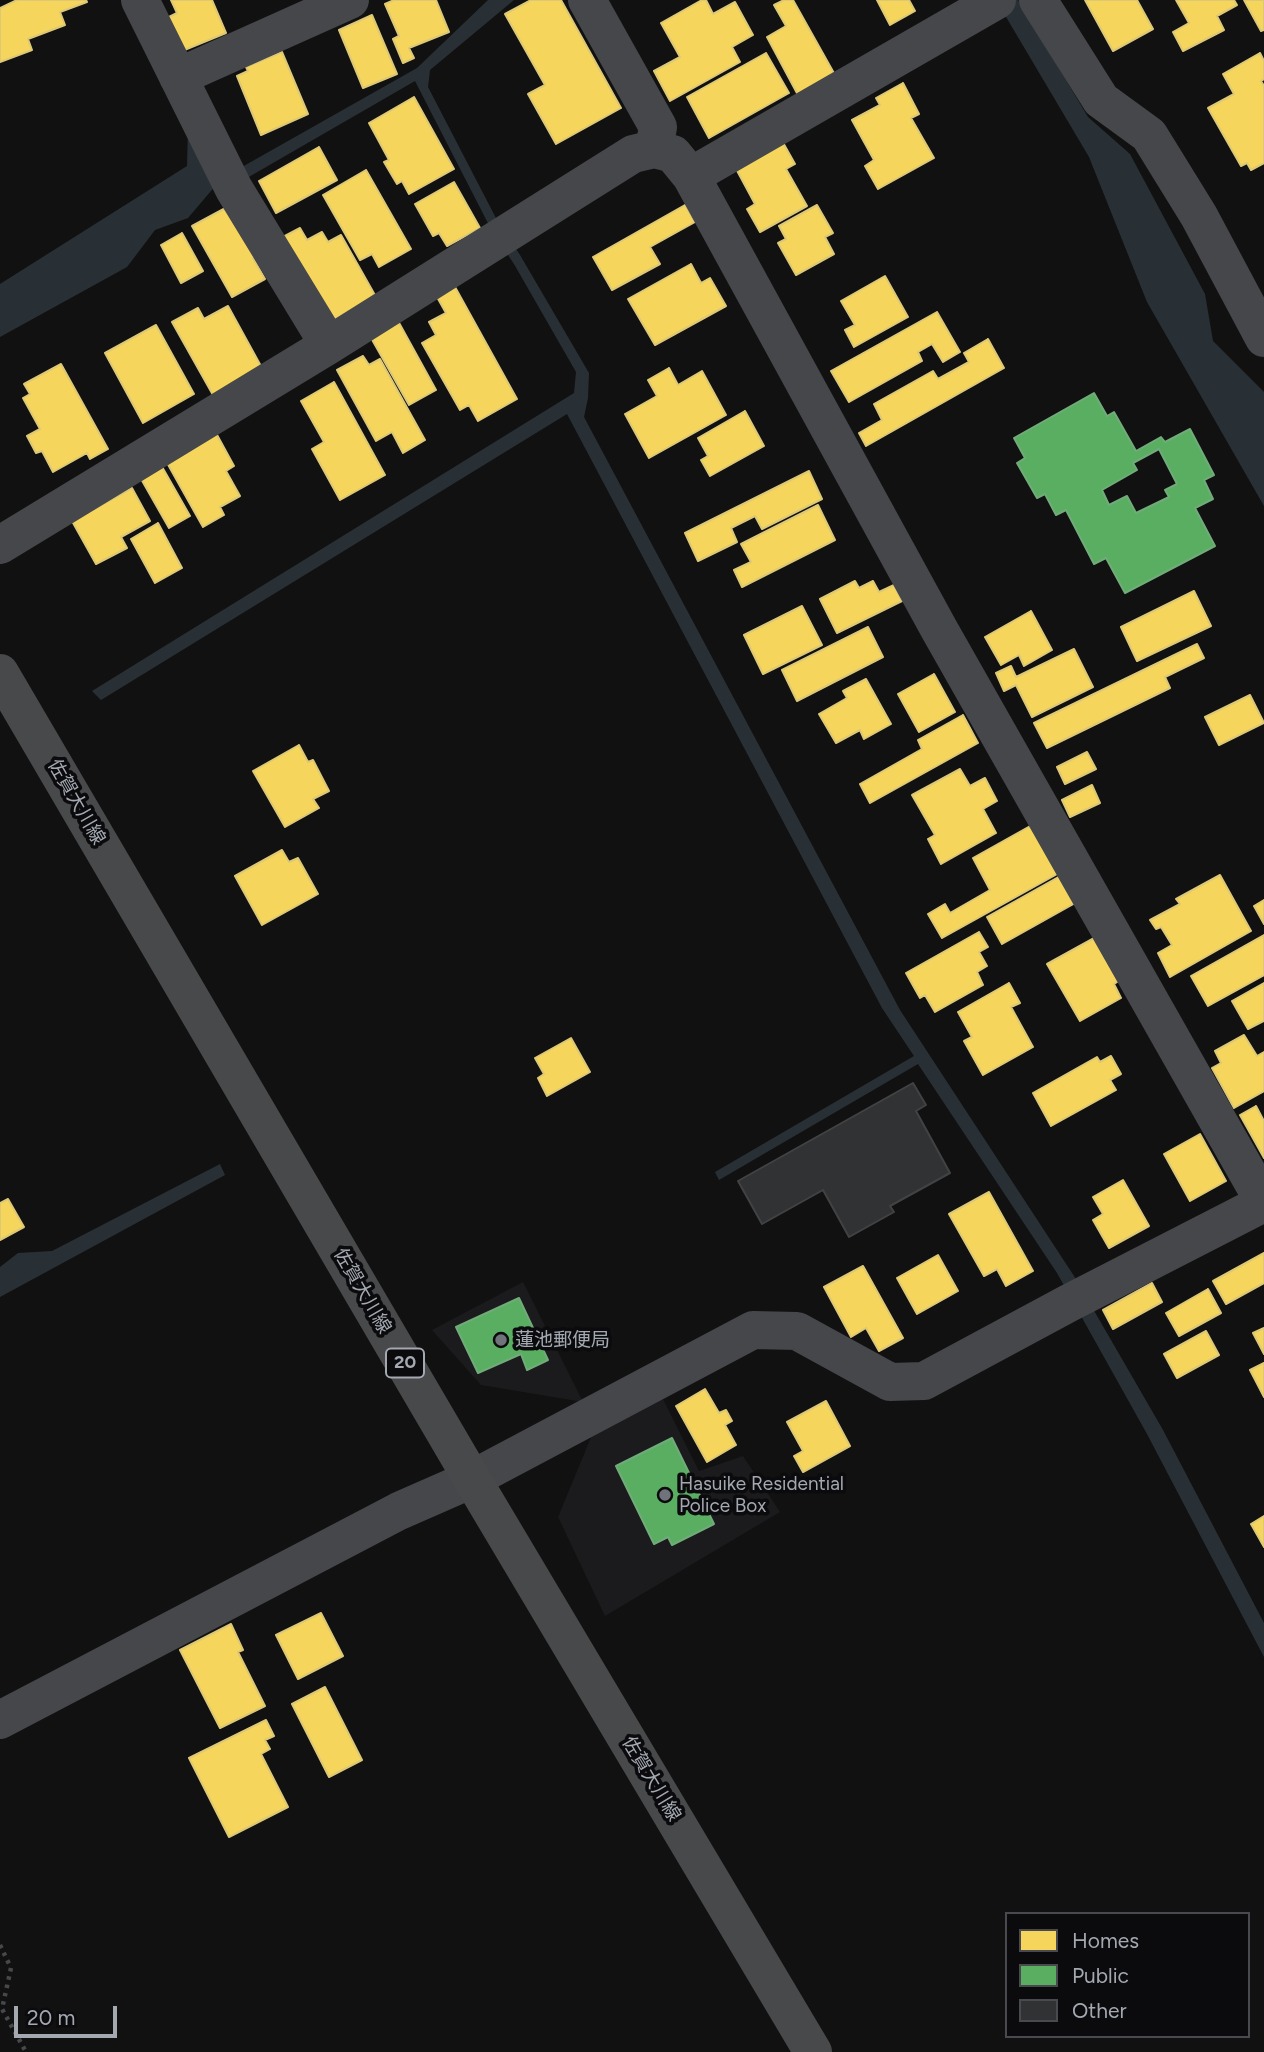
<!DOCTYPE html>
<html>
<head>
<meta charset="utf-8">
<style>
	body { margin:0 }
	#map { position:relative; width:1264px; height:2052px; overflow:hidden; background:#111; font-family:Figtree,sans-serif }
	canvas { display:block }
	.legend { position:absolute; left:1005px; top:1912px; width:245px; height:126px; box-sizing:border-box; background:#0b0b0d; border:2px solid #484a4f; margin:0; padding:9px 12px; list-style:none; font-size:21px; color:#a3a8b1 }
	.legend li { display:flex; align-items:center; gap:14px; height:35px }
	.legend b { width:35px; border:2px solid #484a4f }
	.scale { position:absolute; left:14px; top:2006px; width:103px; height:32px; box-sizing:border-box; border:4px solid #a3a8b1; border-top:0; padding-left:9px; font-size:21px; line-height:24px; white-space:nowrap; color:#a3a8b1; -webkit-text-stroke:5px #0b0b0d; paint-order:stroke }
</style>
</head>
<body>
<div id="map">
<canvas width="1264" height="2052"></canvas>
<ul class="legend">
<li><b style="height:19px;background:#f6d55c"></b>Homes</li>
<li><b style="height:19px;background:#5aae61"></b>Public</li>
<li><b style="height:19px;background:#313233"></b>Other</li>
</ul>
<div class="scale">20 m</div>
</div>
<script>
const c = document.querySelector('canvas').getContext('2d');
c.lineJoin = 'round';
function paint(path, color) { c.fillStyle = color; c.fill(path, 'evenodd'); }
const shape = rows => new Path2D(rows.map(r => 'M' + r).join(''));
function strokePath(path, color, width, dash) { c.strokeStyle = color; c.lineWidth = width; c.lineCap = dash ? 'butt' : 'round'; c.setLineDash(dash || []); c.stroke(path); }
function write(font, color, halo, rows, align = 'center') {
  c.font = font + ' Figtree,"Noto Sans JP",sans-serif'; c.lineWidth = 7; c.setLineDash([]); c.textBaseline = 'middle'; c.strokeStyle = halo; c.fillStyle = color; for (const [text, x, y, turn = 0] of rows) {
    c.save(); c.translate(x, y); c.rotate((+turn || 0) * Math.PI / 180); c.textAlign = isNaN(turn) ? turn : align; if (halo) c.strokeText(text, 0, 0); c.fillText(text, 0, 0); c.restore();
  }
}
paint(shape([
	[523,1282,583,1402,481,1385,432,1330],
	[661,1395,699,1471,743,1456,780,1512,605,1616,558,1517,594,1430]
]), '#1b1b1d');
paint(shape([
	[488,0,514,0,430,70,428,87,498,222,520,255,589,373,588,398,584,417,900,1010,1074,1276,1163,1430,1264,1623,1264,1657,1147,1434,1057,1273,918,1064,719,1180,715,1172,914,1056,882,1008,567,414,101,700,92,691,574,393,576,372,514,264,492,231,415,81,247,178,216,185,188,218,155,230,127,267,0,337,0,284,187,166,188,127,242,167,417,68],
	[996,0,1018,0,1088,117,1130,154,1205,294,1213,341,1264,392,1264,506,1147,302,1089,157],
	[220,1164,225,1175,0,1297,0,1267,18,1253,52,1251]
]), '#293035');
const homes = shape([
	[17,0,86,0,87,2,60,12,65,25,28,39,32,50,0,62,0,8,17,0],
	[171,0,212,0,226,33,182,51,167,18,177,13,171,0],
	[394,0,436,0,449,32,409,48,414,58,403,63,393,39,399,36,385,4,394,0],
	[531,0,561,0,621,108,556,144,528,94,545,85,505,14,531,0],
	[702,0,706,0,713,14,735,2,753,35,732,47,740,62,670,101,654,71,680,57,661,23,702,0],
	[784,0,793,0,835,75,798,95,767,37,786,26,774,5,784,0],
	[877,0,909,0,915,11,890,25,877,0],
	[1085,0,1137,0,1153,29,1113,51,1085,0],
	[1176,0,1234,0,1237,5,1217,16,1224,30,1183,51,1173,32,1189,23,1176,0],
	[1244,0,1264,0,1264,30,1261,31,1244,0],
	[372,15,397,74,363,88,339,30,372,15],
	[282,52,308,114,261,135,237,76,248,71,246,67,282,52],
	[766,53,789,93,709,138,687,97,766,53],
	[1260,53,1264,61,1264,79,1261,81,1264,86,1264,163,1251,170,1247,163,1241,166,1208,108,1234,94,1223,74,1260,53],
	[903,83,919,114,911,118,934,158,878,189,865,166,874,160,852,120,880,105,876,98,903,83],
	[414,97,454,169,409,194,402,181,397,184,384,162,389,160,369,123,414,97],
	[781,139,795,164,786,169,807,206,760,232,747,209,755,204,734,165,781,139],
	[319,147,337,180,276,213,259,181,319,147],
	[366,170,411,249,379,267,372,254,360,260,323,195,366,170],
	[454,182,480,228,447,246,439,233,433,236,415,204,454,182],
	[231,205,259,254,253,258,265,279,232,297,192,226,231,205],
	[685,205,695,222,650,247,660,264,612,290,593,257,685,205],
	[817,205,833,233,825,237,834,254,796,275,778,243,786,239,779,226,817,205],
	[300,228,307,240,322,232,328,242,341,235,376,297,329,323,281,238,300,228],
	[182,233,203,271,181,283,161,245,182,233],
	[691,264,701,283,710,278,726,306,655,345,628,299,691,264],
	[885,276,908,317,854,347,845,330,855,325,841,301,885,276],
	[455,287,517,399,478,421,469,405,460,410,422,343,436,335,429,322,446,313,437,297,455,287],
	[228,306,262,368,213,395,172,322,198,308,204,319,228,306],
	[937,312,960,352,943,362,932,344,918,352,922,361,849,402,831,371,937,312],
	[398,321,436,390,409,405,370,336,398,321],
	[156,325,194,394,143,423,105,353,156,325],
	[988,339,1004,368,866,446,859,433,882,420,874,404,933,371,938,379,969,362,964,353,988,339],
	[363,356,369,365,380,359,425,440,403,453,392,432,376,441,337,370,363,356],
	[61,364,108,449,90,459,87,453,53,472,42,451,36,453,27,436,40,429,23,398,30,394,24,384,61,364],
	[669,368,678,385,702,371,726,415,649,458,625,414,657,396,648,380,669,368],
	[334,382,385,475,340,500,312,449,324,442,301,401,334,382],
	[745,411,764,446,710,476,701,460,708,456,698,438,745,411],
	[216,433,234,466,226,471,240,496,220,507,224,515,203,527,166,461,216,433],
	[161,465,190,516,169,528,140,477,161,465],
	[809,471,822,499,762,529,755,516,731,528,737,542,698,561,685,533,809,471],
	[132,488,150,521,121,537,127,548,96,564,72,521,132,488],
	[818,505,835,540,742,587,734,570,751,562,741,544,818,505],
	[158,523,182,568,155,583,131,539,158,523],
	[855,581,859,588,873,581,879,592,894,585,902,601,837,633,820,599,855,581],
	[1194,591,1211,626,1137,661,1121,627,1194,591],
	[802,606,822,645,763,674,744,635,802,606],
	[1031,611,1052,650,1024,666,1019,655,1001,665,985,637,1031,611],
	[868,627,883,657,797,701,782,670,868,627],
	[1197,644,1204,658,1165,677,1170,688,1047,748,1034,723,1197,644],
	[1074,649,1093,687,1032,717,1016,685,1004,691,996,673,1011,666,1016,677,1074,649],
	[934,674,955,712,919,732,898,694,934,674],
	[866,679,891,724,864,739,860,730,836,743,819,714,847,698,843,691,866,679],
	[1250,695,1264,723,1219,745,1205,717,1250,695],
	[963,715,978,743,870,803,860,784,922,749,918,740,963,715],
	[299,745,308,762,313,760,329,791,313,799,319,808,285,827,253,771,299,745],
	[1087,752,1096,769,1065,784,1057,767,1087,752],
	[960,769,970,786,985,778,997,801,983,809,996,833,941,864,928,839,935,835,912,795,960,769],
	[1092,785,1100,803,1070,817,1062,800,1092,785],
	[1032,825,1059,873,942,938,928,914,945,904,950,913,990,890,973,858,1032,825],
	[282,850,289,862,298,858,318,894,262,925,235,876,282,850],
	[1062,875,1077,902,1002,944,987,917,1062,875],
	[1220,875,1251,931,1170,977,1158,953,1172,945,1161,927,1156,929,1150,920,1180,904,1176,899,1220,875],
	[1264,900,1264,924,1254,906,1264,900],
	[979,932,988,947,979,952,987,966,977,972,983,985,935,1012,925,995,920,998,906,973,979,932],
	[1264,935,1264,975,1208,1006,1191,976,1264,935],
	[1096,937,1120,980,1114,984,1121,998,1080,1021,1047,964,1096,937],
	[1009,983,1020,1003,1011,1007,1033,1047,983,1075,964,1041,972,1037,958,1012,1009,983],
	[1264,983,1264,1021,1248,1029,1232,1001,1264,983],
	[1244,1035,1257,1056,1264,1052,1264,1091,1234,1108,1212,1068,1221,1063,1215,1051,1244,1035],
	[571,1038,590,1072,547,1096,538,1078,544,1074,535,1058,571,1038],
	[1111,1056,1121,1074,1110,1080,1116,1090,1051,1126,1033,1093,1097,1057,1100,1062,1111,1056],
	[1256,1106,1264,1121,1264,1158,1240,1115,1256,1106],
	[1200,1134,1226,1181,1190,1201,1164,1154,1200,1134],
	[1123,1180,1149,1226,1109,1248,1093,1220,1103,1214,1093,1197,1123,1180],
	[989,1192,1033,1271,1006,1286,997,1269,984,1276,949,1214,989,1192],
	[8,1199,24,1227,0,1240,0,1203,8,1199],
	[1264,1253,1264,1283,1226,1304,1213,1281,1264,1253],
	[938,1255,958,1291,917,1314,897,1278,938,1255],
	[863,1266,903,1338,879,1351,866,1328,851,1337,824,1287,863,1266],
	[1152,1283,1162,1302,1113,1329,1103,1310,1152,1283],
	[1208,1289,1221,1313,1179,1336,1166,1313,1208,1289],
	[1264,1328,1264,1354,1253,1333,1264,1328],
	[1206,1331,1219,1355,1177,1378,1164,1354,1206,1331],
	[1264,1363,1264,1397,1250,1370,1264,1363],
	[705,1389,719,1413,726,1410,732,1421,725,1425,736,1445,707,1462,676,1406,705,1389],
	[826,1401,850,1446,803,1472,794,1456,803,1451,787,1422,826,1401],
	[1264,1516,1264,1547,1251,1524,1264,1516],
	[321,1613,343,1656,298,1679,276,1635,321,1613],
	[231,1624,243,1650,238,1652,265,1706,220,1728,180,1650,231,1624],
	[325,1687,362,1760,329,1777,292,1704,325,1687],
	[266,1720,274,1736,265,1740,270,1749,261,1754,288,1807,229,1837,189,1758,266,1720]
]);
paint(homes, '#f6d55c');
strokePath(homes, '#ddc876', 2);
const public = shape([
	[1094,393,1107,416,1114,412,1136,451,1161,437,1165,442,1190,429,1214,475,1204,480,1213,499,1195,508,1215,546,1125,593,1106,558,1094,564,1066,510,1056,515,1045,494,1037,498,1017,463,1025,458,1014,438,1094,393],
	[1159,449,1177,484,1165,490,1169,497,1136,513,1127,496,1109,505,1102,490,1137,470,1133,463,1159,449],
	[519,1298,548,1360,527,1370,521,1354,478,1373,456,1327,519,1298],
	[672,1438,714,1524,672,1545,668,1537,654,1544,616,1466,672,1438]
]);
paint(public, '#5aae61');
strokePath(public, '#70ac79', 2);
const building = shape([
	[913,1083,926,1105,916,1111,950,1173,890,1206,894,1212,849,1237,823,1190,762,1224,738,1181,913,1083]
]);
paint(building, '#313233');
strokePath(building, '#414244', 2);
strokePath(shape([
	[0,1945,11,1968,2,2009,26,2052]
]), '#47484b', 4.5, [3.5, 5]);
strokePath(shape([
	[140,0,234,189,329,345],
	[587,0,658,127,654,149],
	[1038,0,1101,100,1149,135,1199,216,1264,338],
	[178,77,350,0],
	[691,176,997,0],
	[0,545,329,345,633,154,654,149,673,154,691,176,939,629,1264,1202],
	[0,1720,399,1511,472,1479,753,1330,797,1331,890,1382,924,1381,1069,1303,1264,1203]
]), '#45474a', 38);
strokePath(shape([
	[0,673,472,1479,813,2052]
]), '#48494b', 38);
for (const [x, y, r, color] of [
	[501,1340,7,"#707379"],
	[665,1495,7,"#707379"]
]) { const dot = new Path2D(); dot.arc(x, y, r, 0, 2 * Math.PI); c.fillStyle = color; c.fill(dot); strokePath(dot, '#0b0b0d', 2.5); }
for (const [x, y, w] of [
	[405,1363,38]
]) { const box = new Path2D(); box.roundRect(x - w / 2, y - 14.5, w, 29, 5); c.fillStyle = '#0b0b0d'; c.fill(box); strokePath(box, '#a3a8b1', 2); }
write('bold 18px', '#a3a8b1', null, [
	["20",405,1363]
]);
write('19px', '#a3a8b1', '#0b0b0d', [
	["佐賀大川線",76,802,60],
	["佐賀大川線",362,1291,60],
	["佐賀大川線",651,1779,59]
]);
write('19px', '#a3a8b1', '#0b0b0d', [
	["蓮池郵便局",515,1340],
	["Hasuike Residential",679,1484],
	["Police Box",679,1506]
], 'left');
</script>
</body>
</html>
